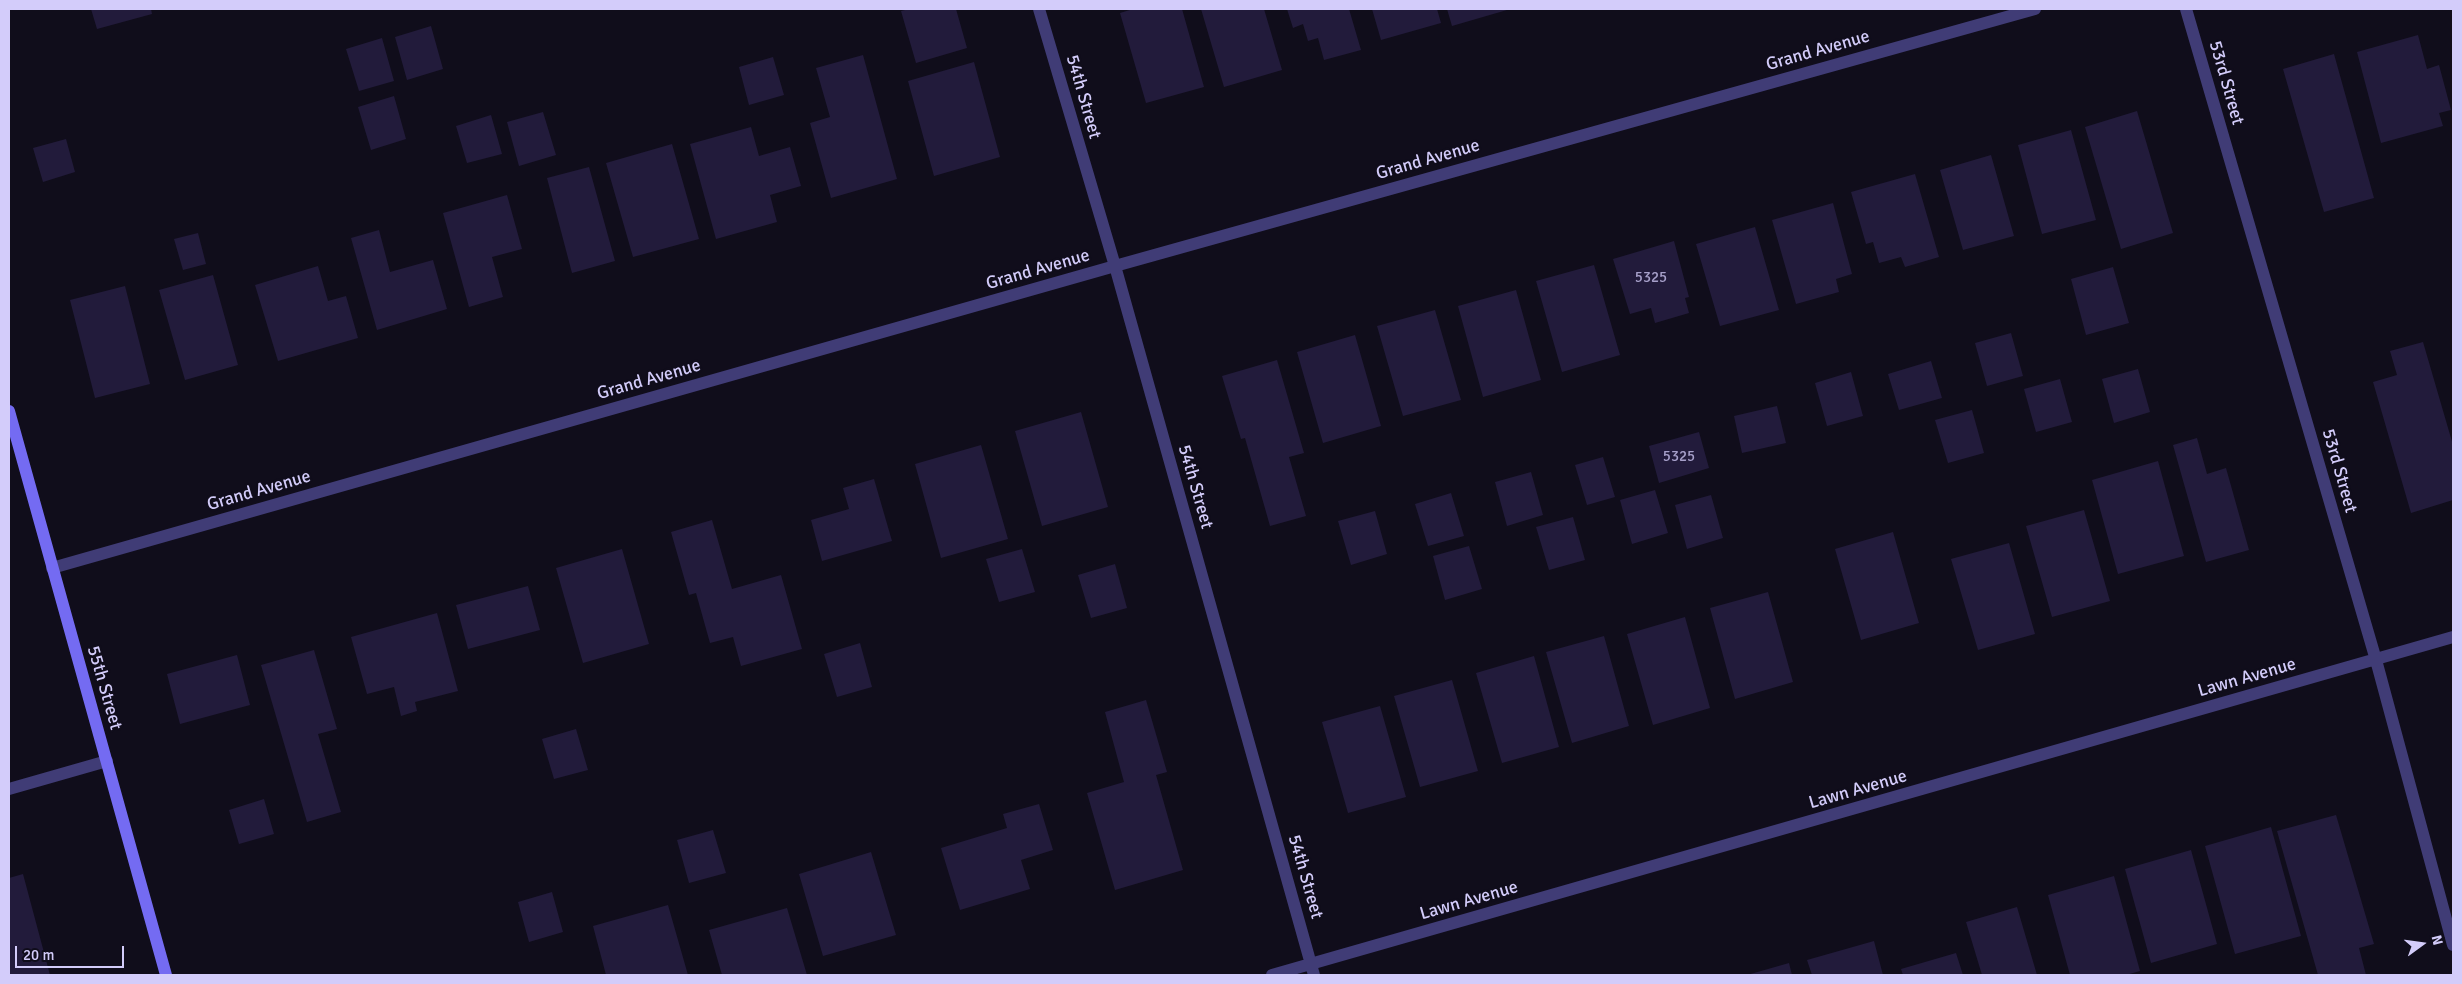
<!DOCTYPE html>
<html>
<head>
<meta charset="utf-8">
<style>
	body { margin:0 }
	#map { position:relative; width:2462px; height:984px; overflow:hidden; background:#100d1b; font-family:Signika,sans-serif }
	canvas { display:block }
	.frame { position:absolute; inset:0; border:10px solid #d3ccfa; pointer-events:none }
	.north { position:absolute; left:2397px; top:919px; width:50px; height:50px; -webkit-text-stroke:4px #100d1b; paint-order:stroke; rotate:76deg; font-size:14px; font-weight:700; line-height:20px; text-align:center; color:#d3ccfa }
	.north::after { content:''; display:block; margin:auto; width:18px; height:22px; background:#d3ccfa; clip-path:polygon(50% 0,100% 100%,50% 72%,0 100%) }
	.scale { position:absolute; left:15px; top:946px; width:109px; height:22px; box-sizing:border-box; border:2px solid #d3ccfa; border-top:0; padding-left:6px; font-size:15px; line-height:18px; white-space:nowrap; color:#d3ccfa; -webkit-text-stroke:4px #100d1b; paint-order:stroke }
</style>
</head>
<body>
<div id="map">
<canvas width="2462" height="984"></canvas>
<div class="frame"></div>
<div class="north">N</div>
<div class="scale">20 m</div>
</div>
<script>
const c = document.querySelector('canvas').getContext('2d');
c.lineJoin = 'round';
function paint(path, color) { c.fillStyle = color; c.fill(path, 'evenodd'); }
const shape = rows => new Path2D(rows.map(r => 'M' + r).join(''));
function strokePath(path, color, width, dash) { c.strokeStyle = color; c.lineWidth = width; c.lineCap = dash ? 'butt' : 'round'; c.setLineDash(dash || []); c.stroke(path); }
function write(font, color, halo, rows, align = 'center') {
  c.font = font + ' Signika,sans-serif'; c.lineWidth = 4.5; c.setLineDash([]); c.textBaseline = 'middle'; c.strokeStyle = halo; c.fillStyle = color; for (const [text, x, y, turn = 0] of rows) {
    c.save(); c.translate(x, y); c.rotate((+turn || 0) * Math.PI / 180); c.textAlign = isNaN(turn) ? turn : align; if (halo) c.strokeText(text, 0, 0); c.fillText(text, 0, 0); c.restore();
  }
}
paint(shape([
	[91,9,151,9,152,14,97,29],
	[909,9,956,9,967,48,916,63,901,11],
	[1133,9,1182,9,1204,87,1146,103,1120,13],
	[1201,9,1264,9,1282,70,1224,87],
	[1287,9,1349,9,1361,50,1324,60,1318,38,1308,41,1303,24,1293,28],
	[1372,9,1437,9,1441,23,1381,40],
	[1447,9,1506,9,1507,10,1452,26],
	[431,26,443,69,407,80,395,37],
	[2418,35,2427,69,2439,65,2451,110,2439,113,2443,126,2381,143,2357,52],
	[382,38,394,81,359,91,346,49],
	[2334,54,2374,198,2324,212,2283,69],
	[863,55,897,179,831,198,810,123,830,117,816,68],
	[773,57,784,95,749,105,739,67],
	[974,62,1000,157,934,176,908,81],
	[394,96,406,139,371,150,358,107],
	[2137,111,2173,233,2121,249,2085,127],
	[543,112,556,155,519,166,507,122],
	[491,115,502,154,467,163,456,126],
	[751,127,759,156,790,147,801,186,770,195,777,222,716,239,690,144],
	[2071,130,2096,220,2042,234,2018,145],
	[66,139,75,172,43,182,33,148],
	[672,144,699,239,633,257,606,163],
	[1991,155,2014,236,1963,250,1940,170],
	[589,167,615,261,572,273,547,178],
	[1915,174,1939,257,1905,267,1901,257,1879,263,1873,242,1866,244,1851,192],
	[507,195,522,249,492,257,503,297,469,307,443,213],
	[1833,203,1852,274,1836,279,1839,292,1796,304,1772,220],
	[1755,227,1779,310,1720,326,1696,244],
	[379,230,390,272,433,260,447,309,377,330,351,238],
	[198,233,206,264,183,270,174,239],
	[1674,241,1689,297,1685,298,1689,313,1655,323,1651,308,1630,314,1613,259],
	[1594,265,1620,355,1562,372,1536,281],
	[318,266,328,301,346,296,358,338,278,361,255,285],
	[2113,267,2129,323,2086,335,2071,279],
	[213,275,238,365,185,380,159,290],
	[125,286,150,384,95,398,70,300],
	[1516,290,1541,380,1483,397,1458,306],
	[1435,310,1461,400,1403,416,1377,326],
	[2011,333,2023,376,1987,386,1975,343],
	[1355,335,1381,426,1323,443,1297,352],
	[2423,342,2453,445,2453,500,2411,513,2373,382,2397,375,2390,351],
	[1277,360,1304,453,1289,457,1306,516,1270,526,1245,438,1241,439,1222,376],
	[1931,361,1942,398,1899,410,1888,374],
	[2138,369,2150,412,2114,423,2102,379],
	[1851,372,1863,416,1827,426,1815,383],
	[2060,379,2072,422,2036,432,2024,389],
	[1777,406,1786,443,1742,453,1734,416],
	[1972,410,1984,453,1948,463,1935,420],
	[1081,412,1108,507,1042,526,1015,431],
	[1699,432,1709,468,1659,483,1649,446],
	[2197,438,2207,474,2226,468,2249,550,2206,562,2173,445],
	[981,445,1008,539,941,558,915,464],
	[1603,457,1615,497,1587,505,1575,465],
	[2158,461,2184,556,2118,574,2092,480],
	[1531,472,1543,515,1507,526,1495,482],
	[874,479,892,541,822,561,811,520,849,509,843,488],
	[1655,490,1668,533,1632,544,1620,500],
	[1451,493,1464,536,1428,546,1415,504],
	[1711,495,1723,538,1687,549,1675,505],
	[2084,510,2110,601,2052,617,2026,526],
	[1375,511,1387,554,1351,565,1338,521],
	[1573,517,1585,560,1549,570,1536,527],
	[712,520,732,589,781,575,802,649,741,666,733,637,710,643,696,593,689,595,671,532],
	[1893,532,1919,623,1861,640,1835,549],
	[2009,543,2035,634,1978,650,1951,559],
	[1469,546,1482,589,1445,600,1433,556],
	[622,549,649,644,583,663,556,568],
	[1022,549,1035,592,999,602,986,559],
	[1115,564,1127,608,1091,618,1078,575],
	[528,586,540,630,468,649,456,605],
	[1768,592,1793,682,1735,699,1710,608],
	[437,613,458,691,415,702,417,711,401,716,394,687,367,694,351,637],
	[1685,617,1710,708,1653,725,1627,634],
	[1604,636,1629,726,1572,743,1546,652],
	[860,643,872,687,837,697,824,654],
	[314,650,337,729,318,734,341,812,307,822,261,665],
	[237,655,250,705,180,724,167,674],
	[1534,656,1559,747,1502,763,1476,673],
	[1452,680,1478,771,1420,787,1394,696],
	[1146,700,1167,772,1156,775,1183,870,1115,890,1087,793,1124,782,1105,712],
	[1380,706,1406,797,1348,813,1322,722],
	[576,729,588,770,554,779,542,739],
	[264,799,274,834,239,844,229,810],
	[1039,804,1053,850,1021,860,1030,889,960,910,941,848,1007,828,1003,814],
	[2336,815,2374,944,2359,948,2366,975,2318,975,2277,831],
	[2271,827,2301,936,2235,954,2205,846],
	[713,830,726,873,689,883,677,840],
	[2191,850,2217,944,2151,963,2125,869],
	[871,852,896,935,823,956,799,874],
	[23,874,50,975,9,975,9,878],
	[2114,876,2140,971,2126,975,2070,975,2048,895],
	[552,892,563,932,529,942,518,902],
	[668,905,688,975,606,975,593,926],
	[2017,907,2037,975,1982,975,1966,922],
	[787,908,807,975,722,975,709,930],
	[1874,941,1883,975,1812,975,1807,960],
	[1956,953,1963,975,1903,975,1901,969],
	[1789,963,1792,975,1747,975]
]), '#221b3b');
strokePath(shape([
	[1039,9,1115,266,1314,975],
	[2186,9,2376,660,2453,945],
	[52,568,1115,266,2035,9],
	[9,789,107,761],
	[1272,975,2453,637]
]), '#403c76', 12);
strokePath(shape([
	[9,411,166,975]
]), '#746bf2', 12);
write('15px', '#a7a0ca', null, [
	["5325",1651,278],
	["5325",1679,457]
]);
write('18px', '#d3ccfa', '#100d1b', [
	["Grand Avenue",1818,51,-16],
	["53rd Street",2226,83,74],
	["54th Street",1083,97,74],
	["Grand Avenue",1428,160,-16],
	["Grand Avenue",1038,270,-16],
	["Grand Avenue",649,380,-16],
	["53rd Street",2339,471,74],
	["54th Street",1195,487,74],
	["Grand Avenue",259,491,-16],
	["Lawn Avenue",2247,678,-16],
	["55th Street",104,688,74],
	["Lawn Avenue",1858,790,-16],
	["54th Street",1305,877,74],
	["Lawn Avenue",1469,901,-16]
]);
</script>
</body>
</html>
